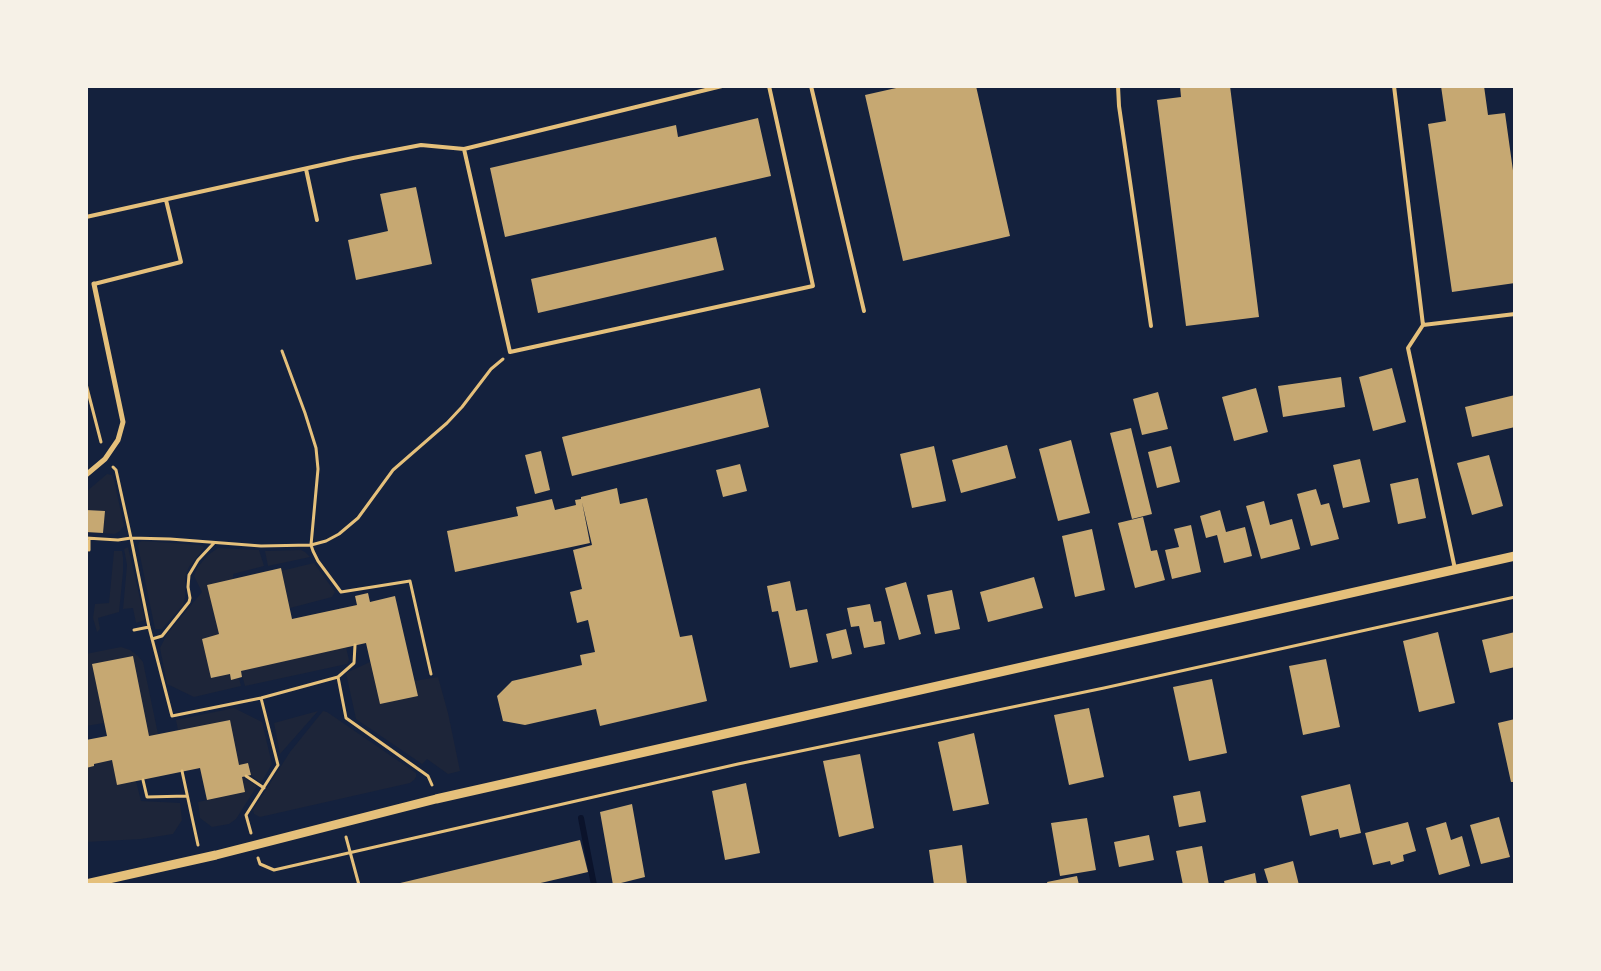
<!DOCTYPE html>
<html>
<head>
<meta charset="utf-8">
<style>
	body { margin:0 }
	#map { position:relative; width:1601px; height:971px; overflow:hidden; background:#14213d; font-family:"Asap Condensed",sans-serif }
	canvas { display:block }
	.frame { position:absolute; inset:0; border:88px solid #f6f1e7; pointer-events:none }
</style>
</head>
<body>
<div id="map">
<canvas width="1601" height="971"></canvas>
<div class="frame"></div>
</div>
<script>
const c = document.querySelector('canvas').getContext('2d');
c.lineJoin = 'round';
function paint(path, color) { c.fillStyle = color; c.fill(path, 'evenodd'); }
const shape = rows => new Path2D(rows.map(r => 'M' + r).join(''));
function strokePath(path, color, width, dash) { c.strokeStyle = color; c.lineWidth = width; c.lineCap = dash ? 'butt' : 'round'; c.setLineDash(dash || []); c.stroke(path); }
paint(shape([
	[107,474,112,475,114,480,124,526,120,531,115,534,86,532,86,492],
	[143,541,199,545,203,546,204,548,189,567,185,577,185,598,183,605,162,629,155,629,138,546,139,542],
	[128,547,145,620,136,623,133,608,123,609,127,565,124,549],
	[218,548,259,550,264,566,233,574,233,579,208,585,219,634,202,639,211,678,230,674,231,679,239,678,241,686,194,697,167,684,160,648,167,634,202,592,194,576,197,568,208,555],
	[301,550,305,552,310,557,268,566,265,551],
	[114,551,122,551,123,557,123,572,119,612,98,618,100,629,97,632,93,618,95,604,109,603],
	[314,563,335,592,332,597,290,608,281,571],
	[121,647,130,650,138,656,143,662,158,734,149,736,133,656,93,664,104,723,86,726,86,654],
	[346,647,349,660,347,664,245,686,241,671],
	[370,662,380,704,417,696,414,681,438,677,448,713,460,771,448,774,427,759,422,764,356,719,346,673],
	[234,708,262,722,272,764,261,783,251,775,248,763,239,765,230,720,178,730,176,720],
	[318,711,280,754,274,723],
	[323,711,327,712,416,773,416,777,414,780,410,783,260,817,254,814,253,810,290,752],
	[112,760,136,781,141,801,180,803,182,820,173,834,141,839,86,842,86,768,94,766,94,764],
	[242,777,257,786,236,819,229,824,212,827,200,818,198,802,245,792]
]), '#1d2539');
strokePath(shape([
	[581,818,594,885]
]), '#0b132b', 6);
paint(shape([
	[905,86,976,86,1010,236,903,261,865,95],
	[1180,86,1230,86,1259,317,1186,326,1157,100,1181,97],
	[1441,86,1484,86,1488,115,1505,113,1515,185,1515,283,1452,292,1428,124,1446,121],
	[758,118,771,176,505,237,490,168,676,125,678,137],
	[416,187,432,264,356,280,348,240,388,231,380,194],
	[716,237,724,270,538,313,531,279],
	[1392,368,1406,422,1373,431,1359,377],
	[1341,377,1345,407,1283,417,1278,386],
	[760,388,769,427,572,476,562,437],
	[1256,388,1268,432,1234,441,1222,397],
	[1158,392,1168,429,1142,435,1133,399],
	[1515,395,1515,427,1472,437,1465,407],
	[1131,428,1152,514,1132,519,1110,433],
	[1071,440,1090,513,1058,521,1039,449],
	[1007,445,1016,478,961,493,952,460],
	[934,446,946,501,912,508,900,454],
	[1171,446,1180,482,1157,488,1148,452],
	[541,451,550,490,535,494,525,455],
	[1489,455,1503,506,1472,515,1457,463],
	[1360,459,1370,502,1343,508,1333,465],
	[740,464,747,491,723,497,716,470],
	[1418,478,1426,518,1398,524,1390,484],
	[617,488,620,504,647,498,680,637,692,635,707,701,600,726,596,709,525,725,503,721,497,696,512,681,582,665,580,655,595,652,588,620,577,623,570,592,582,589,573,550,592,545,582,502,590,543,455,572,447,531,518,516,516,507,552,499,555,510,576,505,575,500,581,499,581,497],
	[1316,489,1321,505,1329,503,1339,539,1311,546,1297,494],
	[1264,501,1270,525,1292,519,1300,549,1261,559,1246,506],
	[86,510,105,511,103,533,86,532],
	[1220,510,1226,532,1245,527,1252,556,1224,563,1217,535,1206,538,1200,516],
	[1143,517,1151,551,1157,550,1165,580,1135,588,1118,523],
	[1191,525,1201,572,1172,579,1165,550,1179,547,1174,529],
	[1092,529,1105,590,1075,597,1062,536],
	[281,568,292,619,357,605,355,596,368,593,370,602,395,596,418,696,380,704,366,643,241,671,242,677,231,680,230,674,211,678,202,639,219,634,207,585],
	[1034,577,1043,608,988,622,980,592],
	[790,581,796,611,807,609,818,662,790,668,778,611,772,612,767,586],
	[906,582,921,634,899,640,885,588],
	[952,590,960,629,935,634,927,595],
	[870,604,874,622,881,621,885,644,864,648,859,626,851,627,847,608],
	[846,629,852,654,832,659,826,634],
	[1438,632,1455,703,1419,712,1403,641],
	[1515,632,1515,667,1490,673,1482,640],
	[133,656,149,736,230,720,239,765,248,763,251,775,242,777,245,792,207,800,200,768,117,785,112,760,94,764,94,766,86,768,86,740,107,736,92,664],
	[1326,659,1340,727,1303,735,1289,666],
	[1212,679,1227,753,1189,761,1173,687],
	[1089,708,1104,777,1069,785,1054,715],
	[1515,719,1515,782,1511,782,1498,723],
	[974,733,989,804,953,811,938,742],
	[860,754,874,828,839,837,823,761],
	[746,783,760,853,725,860,712,791],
	[1350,784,1361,833,1340,838,1338,829,1310,836,1301,796],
	[1200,791,1206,822,1179,827,1173,796],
	[632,804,645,877,613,885,600,812],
	[1499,817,1510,857,1481,864,1470,825],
	[1087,818,1096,870,1060,876,1051,823],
	[1408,822,1416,851,1403,855,1404,861,1391,865,1390,861,1373,865,1365,833],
	[1446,822,1451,840,1462,836,1470,866,1439,875,1426,828],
	[1149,835,1154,860,1119,867,1114,842],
	[580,840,588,872,532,885,392,885],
	[962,845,967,885,934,885,929,850],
	[1202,846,1209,885,1183,885,1176,851],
	[1293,861,1299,885,1269,885,1264,869],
	[1255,873,1257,885,1225,885,1224,881],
	[1077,876,1079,885,1048,885,1047,882]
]), '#c6a872');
strokePath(shape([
	[282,351,305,413,316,448,318,469,311,545,313,551,318,561,341,592,410,581,431,674],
	[86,384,101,442],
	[113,467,116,470,131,538,149,627,172,716,261,698,338,677,346,718,428,776,432,785],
	[86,538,118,540,131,538,170,539,261,546,311,545,326,541,339,534,358,518,393,470,447,423,462,407,491,369,503,359],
	[89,550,89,539],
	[134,630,149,627],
	[152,639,162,636,189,602,190,598,188,587,189,575,198,560,214,543],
	[338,677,354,663,355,645],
	[182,771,198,845],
	[246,776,264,788],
	[143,780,147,797,187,796],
	[251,833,246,815,278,765,261,698],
	[346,837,359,885],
	[258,858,260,864,274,870,738,764,1104,688,1515,597]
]), '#e5c07b', 3);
strokePath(shape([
	[811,86,864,311],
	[1118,86,1119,106,1151,326],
	[1394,86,1423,325,1408,348,1455,569],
	[1515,86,1515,87],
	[464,149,510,352,813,286,769,86],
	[306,169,317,220],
	[86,217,353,158,421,145,464,149,722,86],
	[94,284,181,262,166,200],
	[1423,325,1515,314]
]), '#e5c07b', 4);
strokePath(shape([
	[86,475,105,459,118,440,123,422,94,284]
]), '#e5c07b', 5);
strokePath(shape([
	[86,884,216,855,436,799,1515,556]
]), '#e5c07b', 9);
</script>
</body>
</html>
